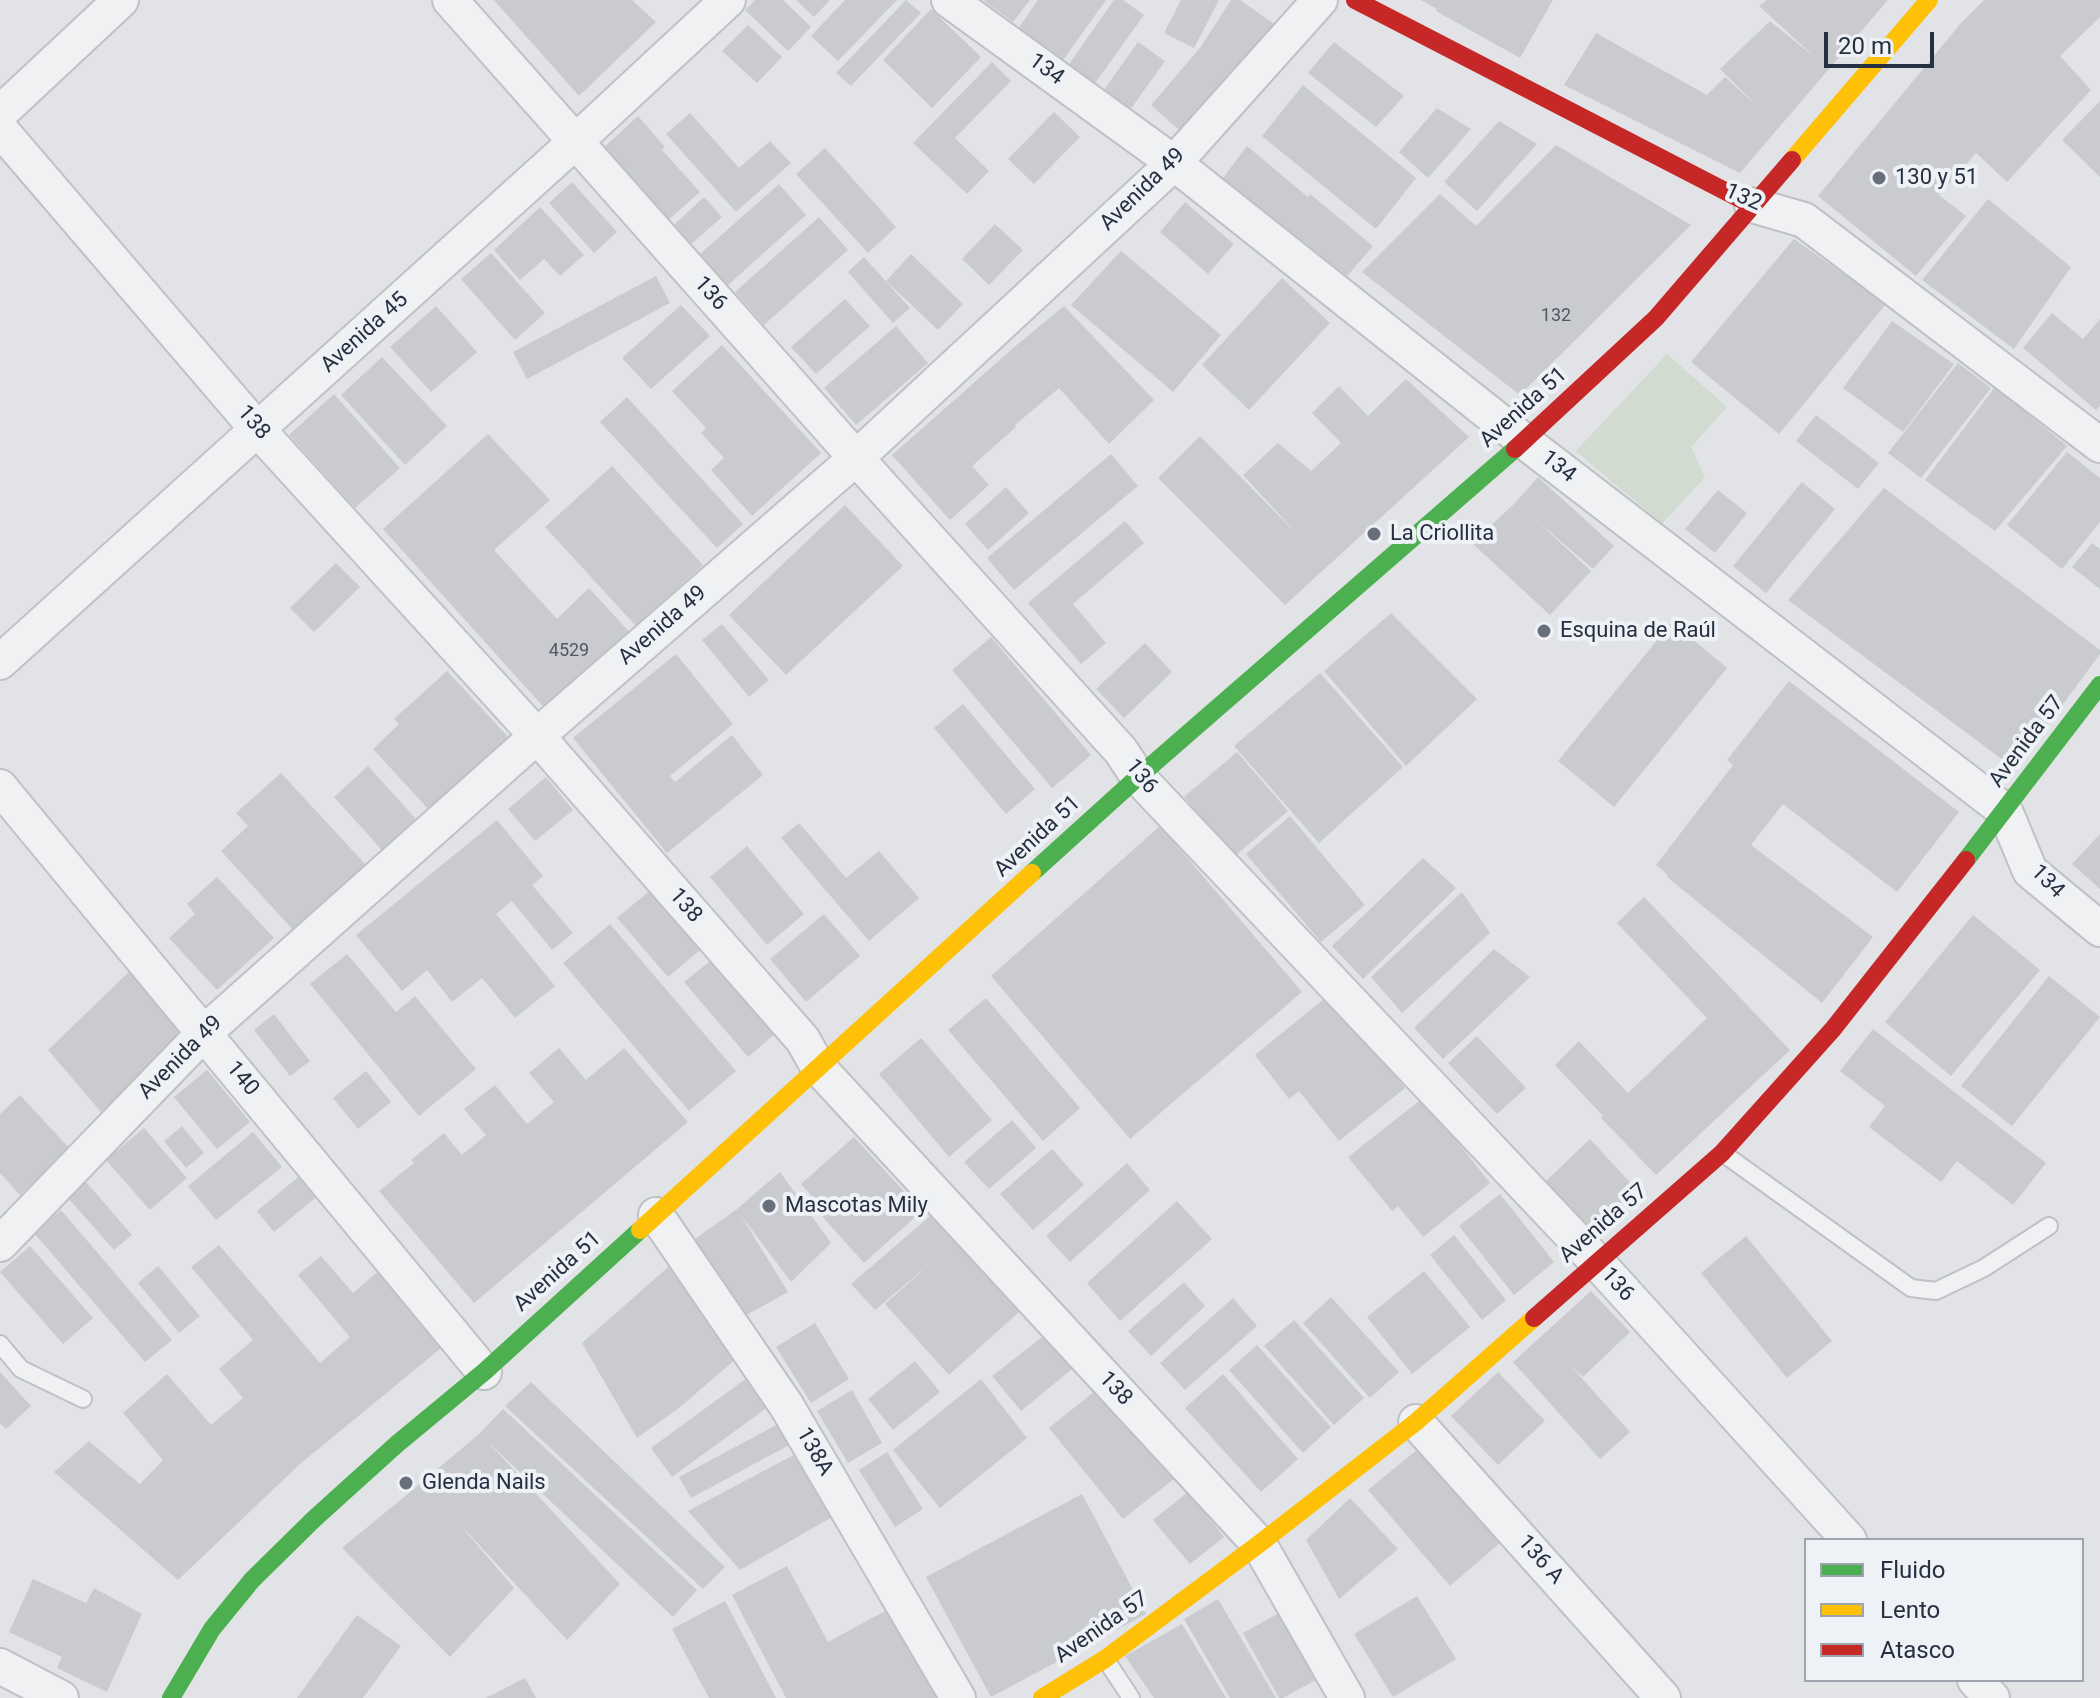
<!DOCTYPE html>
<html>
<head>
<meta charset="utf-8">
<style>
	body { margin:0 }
	#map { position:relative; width:2100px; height:1698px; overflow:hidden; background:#e1e3e6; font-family:Roboto,sans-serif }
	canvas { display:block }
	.legend { position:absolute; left:1804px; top:1538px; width:280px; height:144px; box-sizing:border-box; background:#eef1f6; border:2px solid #9ea4ae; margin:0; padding:10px 14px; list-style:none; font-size:24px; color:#263041 }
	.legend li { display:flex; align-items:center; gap:16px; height:40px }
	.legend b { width:40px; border:2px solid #9ea4ae }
	.scale { position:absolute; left:1824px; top:32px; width:110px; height:36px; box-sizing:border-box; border:4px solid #263041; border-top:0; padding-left:10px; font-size:24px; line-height:28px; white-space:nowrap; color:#263041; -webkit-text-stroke:6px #eef1f6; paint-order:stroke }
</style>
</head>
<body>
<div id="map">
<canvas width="2100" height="1698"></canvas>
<ul class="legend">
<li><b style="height:10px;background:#4caf50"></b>Fluido</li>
<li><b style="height:10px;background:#ffc107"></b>Lento</li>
<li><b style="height:10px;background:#c62828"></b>Atasco</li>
</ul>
<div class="scale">20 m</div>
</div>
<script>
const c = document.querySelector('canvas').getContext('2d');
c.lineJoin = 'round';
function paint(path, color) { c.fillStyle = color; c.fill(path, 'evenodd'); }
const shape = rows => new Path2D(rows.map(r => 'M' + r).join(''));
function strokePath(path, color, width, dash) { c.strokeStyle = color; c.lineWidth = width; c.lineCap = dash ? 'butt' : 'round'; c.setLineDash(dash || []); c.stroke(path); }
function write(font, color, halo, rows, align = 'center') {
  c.font = font + ' Roboto,sans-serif'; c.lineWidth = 8; c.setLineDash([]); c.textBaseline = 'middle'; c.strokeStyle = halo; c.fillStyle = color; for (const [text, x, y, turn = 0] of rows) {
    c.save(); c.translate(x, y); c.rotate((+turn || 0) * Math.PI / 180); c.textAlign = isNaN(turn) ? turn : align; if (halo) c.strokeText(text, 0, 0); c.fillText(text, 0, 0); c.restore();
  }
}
paint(shape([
	[1667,354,1727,407,1691,447,1705,477,1662,524,1576,451]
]), '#d1dbd0');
paint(shape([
	[494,0,632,0,656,22,579,96],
	[755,0,783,0,811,27,788,51,745,10],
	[796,0,830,0,814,17],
	[845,0,897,0,838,61,811,36],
	[906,0,921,13,851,86,836,73],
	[983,0,1030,0,1013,22],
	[1038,0,1106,0,1061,63,1016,32],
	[1114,0,1123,0,1144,15,1093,86,1067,67],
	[1181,0,1219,0,1194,48,1164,33],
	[1231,0,1240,0,1277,26,1179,130,1151,105,1200,48],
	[1421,0,1553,0,1520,58,1436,11,1437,9],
	[1767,0,1888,0,1740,173,1564,85,1596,33,1707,95,1725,77,1760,109,1720,69,1770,21,1817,59,1759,6],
	[1984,0,2100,0,2100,17,2060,56,2091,90,2007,182,1976,153,1939,195,1966,216,1916,276,1818,196,1961,23],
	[931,9,981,57,932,108,883,60],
	[748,25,782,57,757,83,722,51],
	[1138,42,1165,61,1130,110,1103,91],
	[1334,42,1404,96,1376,127,1308,73],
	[992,62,1011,81,955,138,989,171,967,194,913,143],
	[1303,85,1416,178,1376,229,1262,136],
	[2100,101,2100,177,2062,140],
	[1437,108,1471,129,1428,178,1399,152],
	[1054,112,1080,137,1034,184,1008,159],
	[690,113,739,168,770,141,791,163,736,212,666,134],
	[638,116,665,147,662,150,700,192,665,223,600,151],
	[1499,121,1537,144,1477,211,1444,182],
	[1556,145,1691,225,1520,395,1362,272,1440,194,1476,226],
	[1247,146,1308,197,1310,194,1373,246,1347,276,1223,178],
	[825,148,896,227,868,253,796,174],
	[572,182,617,232,594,253,549,203],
	[779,184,806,215,727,286,699,255],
	[704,197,722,217,690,245,673,226],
	[1988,199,2071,267,2014,349,1922,280],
	[1185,202,1234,244,1208,274,1160,232],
	[540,207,584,255,560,276,544,259,520,280,494,250],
	[819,217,848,250,764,325,735,292],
	[995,224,1023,250,989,285,962,259],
	[1794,239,1886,304,1779,434,1691,362],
	[1121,251,1221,335,1173,392,1071,305],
	[491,253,545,313,515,340,461,279],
	[911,254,963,304,938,330,886,281],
	[864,257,910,308,893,323,848,272],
	[656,276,670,303,527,379,513,352],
	[1282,278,1330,323,1249,410,1202,365],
	[845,299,870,326,816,374,791,347],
	[681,305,710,336,651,389,622,358],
	[436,306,477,352,431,392,390,347],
	[1064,306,1154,400,1109,444,1059,388,1015,425,1016,427,972,466,989,485,950,520,892,455,1019,343],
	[2052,313,2083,339,2100,319,2100,406,2096,410,2023,348],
	[1892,321,1954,364,1903,432,1843,388],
	[896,326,928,363,856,425,824,388],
	[722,345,821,453,752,516,711,470,724,458,701,433,706,428,672,391],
	[382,357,447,426,405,465,341,395],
	[1958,363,1991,388,1921,478,1888,453],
	[1406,379,1469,437,1285,605,1158,478,1200,436,1301,538,1243,475,1278,443,1311,471,1341,443,1312,413,1339,386,1368,416],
	[1995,387,2067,446,1995,531,1925,480],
	[334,394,400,468,355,508,289,435],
	[627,397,743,524,717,548,600,422],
	[1816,415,1879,463,1858,489,1796,441],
	[488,434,550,500,494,550,557,619,589,588,633,636,549,713,383,529],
	[2067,452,2100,478,2100,522,2062,569,2007,525],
	[1111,454,1138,486,1014,590,987,558],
	[612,466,703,565,636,626,545,527],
	[1538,477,1614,546,1593,569,1535,519,1591,571,1550,615,1472,543,1516,502],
	[1802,482,1835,509,1766,593,1733,566],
	[1006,487,1029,513,988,550,965,524],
	[1884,488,2100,650,2100,654,2015,769,1788,600],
	[1718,490,1747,513,1715,553,1685,529],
	[845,505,903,566,786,675,729,615],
	[1125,521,1144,543,1073,604,1106,643,1081,664,1028,603],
	[2092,543,2100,549,2100,589,2072,567],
	[336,563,360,587,314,632,290,608],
	[1391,613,1477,699,1406,766,1324,671],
	[1672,622,1727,668,1614,807,1558,761],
	[722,624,769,680,749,697,702,640],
	[991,637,1091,755,1052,788,952,670],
	[1145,643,1172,672,1124,718,1096,689],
	[676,654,733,724,670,776,675,782,732,735,763,775,667,853,573,738],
	[447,671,510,739,431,812,373,749,399,724,394,719],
	[1320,673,1403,767,1319,843,1234,746],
	[1789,681,1959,812,1897,892,1783,804,1751,845,1873,937,1822,1003,1667,877,1668,875,1656,865,1733,765,1727,760],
	[963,704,1035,789,1006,814,934,728],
	[1237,752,1288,811,1235,856,1184,797],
	[368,766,416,819,382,850,334,797],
	[281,773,366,865,294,931,221,851,248,826,236,813],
	[546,777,573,810,535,841,508,809],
	[1290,816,1365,905,1321,942,1246,854],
	[497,820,543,876,532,885,573,933,552,950,512,901,496,914,555,986,515,1018,482,978,452,1002,427,970,402,991,356,935],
	[799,823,846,878,879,851,919,898,869,941,781,838],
	[1160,826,1302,992,1130,1139,991,976],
	[2100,834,2100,889,2072,864],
	[747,846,804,914,767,945,710,877],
	[1423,858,1456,888,1363,979,1332,946],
	[217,877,274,938,217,990,169,938,195,914,187,904],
	[653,888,677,917,675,919,700,950,668,977,617,918],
	[1462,892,1490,933,1402,1013,1371,977],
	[1644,897,1790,1050,1656,1175,1601,1118,1603,1116,1555,1065,1579,1041,1628,1093,1707,1018,1617,923],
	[824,914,860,956,806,1002,770,959],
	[1973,915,2040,970,1951,1076,1885,1022],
	[610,924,736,1071,689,1111,563,963],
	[1494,949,1530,977,1443,1059,1414,1028],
	[347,954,396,1012,415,996,476,1069,419,1116,310,984],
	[710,961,741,997,744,995,776,1033,748,1057,684,982],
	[134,967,188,1030,101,1112,48,1050],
	[2049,976,2100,1017,2012,1126,1961,1086],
	[1330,994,1405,1088,1339,1141,1299,1091,1289,1099,1255,1055],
	[986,998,1080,1108,1043,1141,948,1030],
	[274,1014,310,1061,290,1076,254,1030],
	[1873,1029,2046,1163,2013,1205,1957,1161,1941,1182,1869,1127,1885,1106,1840,1071],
	[1477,1036,1526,1088,1497,1114,1448,1063],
	[921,1038,992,1120,949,1157,879,1074],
	[559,1048,586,1080,624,1048,688,1122,474,1303,379,1191,414,1163,411,1160,444,1133,462,1155,486,1135,464,1109,495,1085,527,1124,554,1102,529,1073],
	[207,1070,250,1122,217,1149,174,1097],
	[366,1071,391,1102,358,1129,333,1098],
	[20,1095,70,1149,20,1195,0,1173,0,1114],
	[1423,1098,1490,1183,1423,1237,1398,1206,1392,1211,1348,1157],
	[1012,1120,1036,1148,989,1189,964,1162],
	[182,1126,204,1153,186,1168,164,1141],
	[144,1128,187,1178,150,1210,106,1160],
	[253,1132,282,1167,216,1220,188,1186],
	[854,1137,922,1211,864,1263,821,1215,825,1211,801,1184],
	[1590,1139,1636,1189,1592,1230,1545,1182],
	[1052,1149,1084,1185,1033,1230,1000,1194],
	[1127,1163,1150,1190,1070,1262,1046,1236],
	[780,1172,831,1243,791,1282,740,1214,788,1292,743,1317,695,1239,737,1209],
	[302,1174,320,1194,274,1232,257,1211],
	[86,1182,132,1235,114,1250,68,1198],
	[1500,1194,1554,1262,1514,1295,1459,1226],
	[1177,1201,1212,1239,1120,1321,1087,1283],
	[61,1210,172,1340,145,1362,34,1233],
	[930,1216,1019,1312,949,1375,885,1304,933,1261,875,1310,851,1284],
	[1454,1235,1506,1300,1482,1320,1430,1255],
	[1746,1236,1832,1341,1787,1378,1701,1273],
	[219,1245,320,1363,350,1337,298,1275,321,1256,353,1293,382,1268,446,1344,300,1464,178,1580,54,1472,89,1441,140,1484,163,1460,123,1413,167,1374,211,1425,243,1398,219,1369,253,1340,191,1267],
	[30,1246,93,1318,63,1344,0,1272],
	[676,1260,736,1359,679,1408,637,1438,582,1343],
	[158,1266,200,1316,179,1333,138,1283],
	[1424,1271,1470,1327,1412,1374,1367,1317],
	[1184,1282,1205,1306,1151,1356,1128,1331],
	[1591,1291,1630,1332,1583,1377,1570,1365,1630,1432,1600,1459,1513,1362],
	[1331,1297,1399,1372,1370,1398,1303,1323],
	[1233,1298,1257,1326,1185,1390,1160,1363],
	[1294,1320,1364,1398,1334,1425,1264,1346],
	[815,1323,849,1379,811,1403,776,1347],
	[1050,1331,1077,1365,1021,1411,992,1376],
	[1257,1345,1331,1427,1303,1453,1229,1370],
	[915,1361,940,1392,893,1430,868,1399],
	[0,1372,31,1406,6,1429,0,1423],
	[1498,1372,1545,1421,1498,1465,1451,1416],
	[1223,1374,1298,1459,1261,1492,1185,1408],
	[751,1375,772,1404,672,1477,651,1448],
	[981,1379,1027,1438,940,1508,893,1450],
	[531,1382,725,1567,703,1589,505,1406],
	[1101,1386,1175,1478,1123,1519,1049,1428],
	[852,1390,882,1443,848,1463,817,1411],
	[503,1409,697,1590,673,1617,487,1441,620,1584,567,1640,456,1520,514,1588,450,1657,342,1548,421,1483,479,1434],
	[782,1422,793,1443,691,1498,679,1477],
	[1419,1448,1500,1543,1450,1586,1368,1490],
	[805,1449,839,1513,740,1570,688,1511],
	[887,1452,923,1509,895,1527,859,1470],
	[1188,1492,1224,1537,1190,1564,1153,1520],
	[1082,1494,1146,1614,991,1697,926,1577],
	[1350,1498,1398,1549,1339,1599,1306,1540],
	[787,1566,828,1642,889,1609,936,1698,786,1698,732,1595],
	[33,1579,86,1603,94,1588,142,1614,107,1692,57,1668,62,1657,9,1632],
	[1417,1596,1456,1659,1393,1697,1354,1634],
	[1218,1599,1276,1698,1230,1698,1184,1619],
	[725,1601,776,1698,709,1698,672,1629],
	[1290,1607,1327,1674,1283,1698,1279,1698,1243,1633],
	[357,1615,401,1646,363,1698,297,1698],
	[1182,1624,1226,1698,1154,1698,1125,1656],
	[525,1678,536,1698,486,1698]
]), '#c9cbce');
const lane = shape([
	[1724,1154,1911,1288,1936,1291,1984,1268,2049,1226],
	[0,1344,21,1369,83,1399],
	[1106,1660,1131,1698]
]);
const street = shape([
	[450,0,856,458,1121,751,1138,777,1597,1262,1849,1540],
	[949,0,1174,163,1524,441,2005,811,2030,871,2100,929],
	[0,113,121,0],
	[0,129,258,430,537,736,803,1040,818,1067,1259,1544,1347,1698],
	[1752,205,1804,220,2100,445],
	[0,662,575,142,728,0],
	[0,787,484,1372],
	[656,1215,786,1405,958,1698],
	[0,1244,204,1033,537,736,856,458,1174,163,1320,0],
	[1416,1422,1663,1698],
	[0,1666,61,1698],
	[1975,1680,1992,1698]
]);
strokePath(lane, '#bfc1c4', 20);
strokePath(street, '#bfc1c4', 38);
strokePath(lane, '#f0f1f3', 16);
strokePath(street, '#f0f1f3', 34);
strokePath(shape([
	[1966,860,2100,685],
	[1032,873,1138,777,1515,449],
	[171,1698,212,1629,252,1580,314,1519,397,1444,484,1372,640,1230]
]), '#4caf50', 18);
strokePath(shape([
	[1792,160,1929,0],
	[640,1230,1032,873],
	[1042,1698,1105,1659,1259,1544,1416,1422,1534,1318]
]), '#ffc107', 18);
strokePath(shape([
	[1355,0,1752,205],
	[1515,449,1656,318,1792,160],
	[1534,1318,1722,1153,1833,1029,1966,860]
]), '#c62828', 18);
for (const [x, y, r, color] of [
	[1879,178,8,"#676f7b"],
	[1374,534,8,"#676f7b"],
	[1544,631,8,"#676f7b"],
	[769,1206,8,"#676f7b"],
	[406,1483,8,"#676f7b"]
]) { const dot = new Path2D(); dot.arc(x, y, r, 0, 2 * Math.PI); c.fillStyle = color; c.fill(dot); strokePath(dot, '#eef1f6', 3); }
write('18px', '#505865', null, [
	["132",1556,316],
	["4529",569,651]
]);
write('22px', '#263041', '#eef1f6', [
	["134",1046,70,36],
	["Avenida 49",1143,190,-44],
	["132",1743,198,24],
	["136",710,294,48],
	["Avenida 45",365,333,-42],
	["Avenida 51",1524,408,-42],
	["138",253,423,49],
	["134",1558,467,38],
	["Avenida 49",663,626,-41],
	["Avenida 57",2027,742,-53],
	["136",1141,777,51],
	["Avenida 51",1038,837,-43],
	["134",2047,882,45],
	["138",685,906,49],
	["Avenida 49",181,1058,-45],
	["140",242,1079,50],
	["Avenida 57",1604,1224,-41],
	["Avenida 51",558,1272,-42],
	["136",1617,1285,48],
	["138",1115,1389,47],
	["138A",814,1452,60],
	["136 A",1540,1560,48],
	["Avenida 57",1102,1628,-35]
]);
write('22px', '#263041', '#eef1f6', [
	["130 y 51",1895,178],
	["La Criollita",1390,534],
	["Esquina de Raúl",1560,631],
	["Mascotas Mily",785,1206],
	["Glenda Nails",422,1483]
], 'left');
</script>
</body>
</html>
